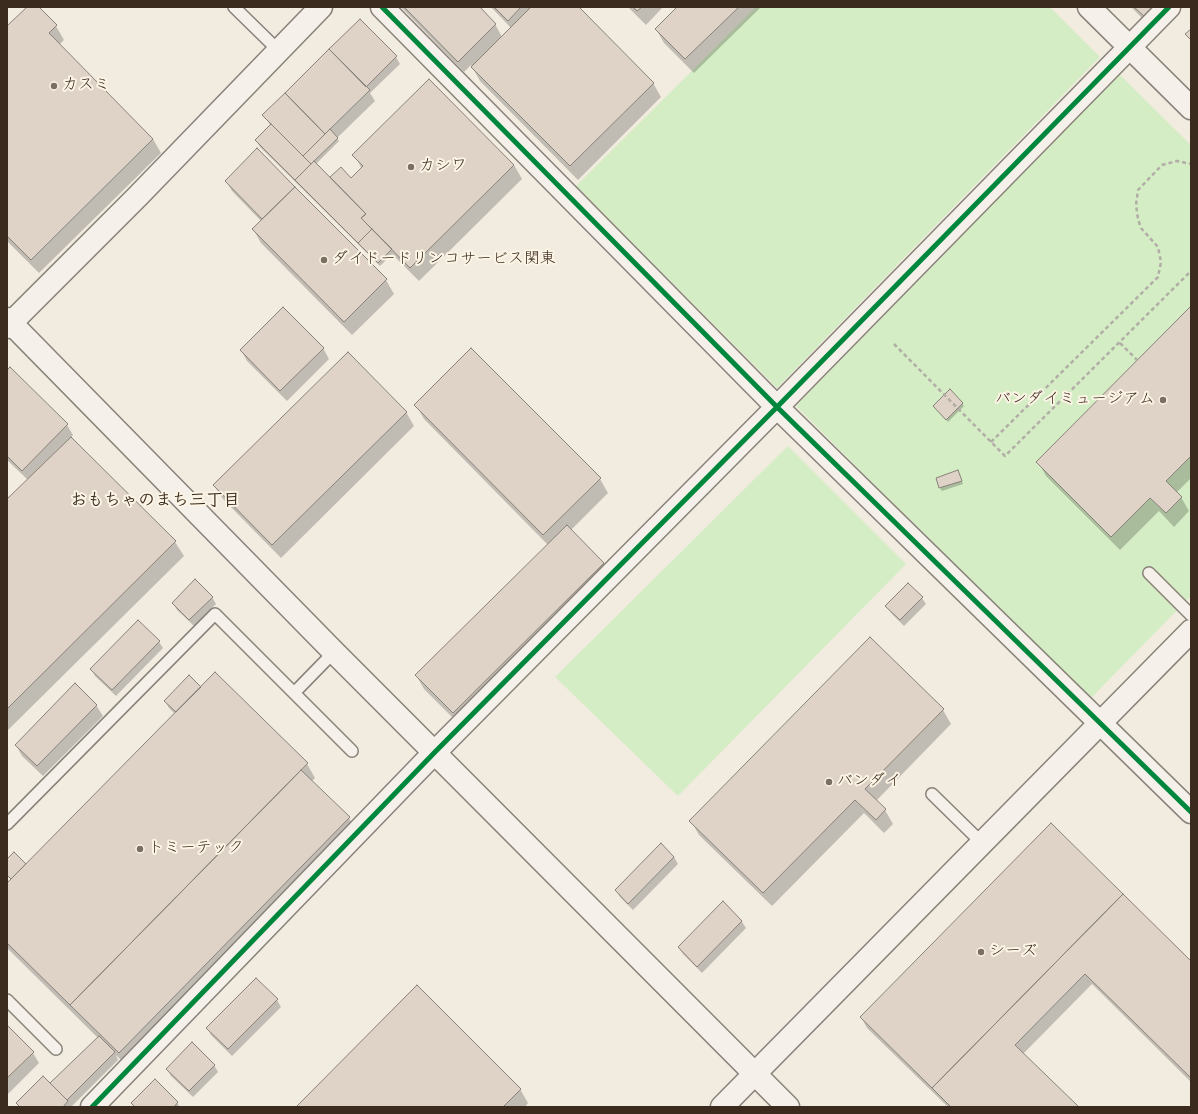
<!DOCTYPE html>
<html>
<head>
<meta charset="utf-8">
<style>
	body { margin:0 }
	#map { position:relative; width:1198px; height:1114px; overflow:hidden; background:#f2ebe0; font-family:"Indie Flower",sans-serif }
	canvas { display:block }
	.frame { position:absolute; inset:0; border:8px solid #3b2a1e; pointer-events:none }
</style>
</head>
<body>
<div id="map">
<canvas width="1198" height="1114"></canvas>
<div class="frame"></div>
</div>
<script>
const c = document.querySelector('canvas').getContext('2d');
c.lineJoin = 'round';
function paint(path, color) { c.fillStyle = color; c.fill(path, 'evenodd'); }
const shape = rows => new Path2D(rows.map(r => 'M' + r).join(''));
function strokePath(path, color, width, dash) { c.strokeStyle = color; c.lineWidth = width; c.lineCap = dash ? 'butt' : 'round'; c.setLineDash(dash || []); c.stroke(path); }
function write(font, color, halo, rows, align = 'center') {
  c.font = font + ' "Indie Flower","Klee One",sans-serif'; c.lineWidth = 4; c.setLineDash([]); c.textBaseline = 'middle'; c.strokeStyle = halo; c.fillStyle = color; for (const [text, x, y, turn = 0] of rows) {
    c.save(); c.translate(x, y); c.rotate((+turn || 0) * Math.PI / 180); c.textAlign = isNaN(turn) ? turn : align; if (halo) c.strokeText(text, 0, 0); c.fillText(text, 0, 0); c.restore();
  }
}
paint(shape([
	[756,7,1050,7,1100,57,777,388,576,186],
	[1119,74,1191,145,1191,596,1092,697,1084,695,796,406],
	[788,446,906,564,678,796,555,677]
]), '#d4edc4');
paint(shape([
	[28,7,37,7,56,26,64,40,59,45,153,139,161,153,39,273,7,241,7,28],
	[401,7,478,7,495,24,502,37,511,28,491,7,578,7,653,83,661,97,578,180,480,81,471,65,464,72],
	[628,7,663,7,646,25],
	[679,7,761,7,694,73,664,43,656,29],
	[1131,7,1171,7,1151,27],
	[396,57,400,64,370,93,375,101,337,138,339,141,316,164,333,181,331,178,351,179,362,169,354,155,514,165,522,179,419,281,392,254,380,266,260,147,256,140,271,126,264,116],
	[257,150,386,280,394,294,352,335,261,243,253,229,261,221,232,191,226,181],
	[1191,307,1191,478,1176,493,1181,497,1189,511,1174,527,1159,511,1120,550,1046,476,1038,462],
	[323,348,329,359,287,401,247,361,241,350],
	[7,371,67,425,73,435,70,438,175,542,184,556,7,731,7,500,28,480,7,460],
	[962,403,964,406,948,422,934,407],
	[416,405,600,479,608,493,571,530,604,563,612,577,461,726,424,689,416,675,548,545,424,419],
	[406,412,414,426,281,558,223,499,214,485],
	[960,475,963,484,942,491,940,488],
	[212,597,216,604,194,626,177,610,173,603],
	[922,598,926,604,904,626,891,613,887,606],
	[159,642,163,648,116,696,95,676,91,669],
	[201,688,307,764,315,778,312,781,349,818,357,832,127,1066,116,1055,118,1060,71,1107,20,1107,17,1103,50,1084,98,1038,7,948,7,885,12,880,7,875,7,861,26,865,175,714,169,708,165,701],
	[96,705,103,716,43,776,22,756,16,745],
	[943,710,951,724,876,801,885,810,893,824,884,833,864,813,772,906,699,835,691,821],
	[1051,825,1191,962,1191,1082,1092,984,1023,1054,1077,1107,948,1107,867,1028,861,1017],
	[674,857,678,864,633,910,620,897,616,890],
	[723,903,742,922,746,928,702,973,683,954,679,948],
	[277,1000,281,1007,232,1056,211,1035,207,1028],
	[7,1027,33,1053,39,1063,7,1095],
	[214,1065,218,1072,193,1097,171,1076,167,1069],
	[155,1081,177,1103,180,1107,134,1107,132,1103],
	[520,1089,528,1103,525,1107,298,1107]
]), '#0003');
const building = shape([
	[27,7,39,7,57,25,49,33,153,139,31,260,7,236,7,26,27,7],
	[404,7,480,7,496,24,458,62,404,7],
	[494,7,521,7,508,21,494,7],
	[531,7,579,7,654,83,570,166,471,67,531,7],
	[633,7,642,7,637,11,633,7],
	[677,7,739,7,685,59,655,29,677,7],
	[1134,7,1155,7,1145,17,1134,7],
	[360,19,397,56,366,87,329,49,360,19],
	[1191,29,1191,40,1185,34,1191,29],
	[329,49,370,90,325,134,285,93,329,49],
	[429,79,514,165,410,268,361,218,366,214,330,177,341,167,351,178,363,166,352,155,429,79],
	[285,93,325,134,303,156,262,115,285,93],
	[271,124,311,164,295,180,255,140,271,124],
	[330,129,338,138,311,164,303,156,330,129],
	[257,148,295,187,262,219,225,181,257,148],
	[314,161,366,214,361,218,372,229,358,243,295,180,314,161],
	[295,187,387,279,344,322,252,229,295,187],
	[372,229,392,249,378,263,358,243,372,229],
	[1191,306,1191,456,1166,481,1182,497,1166,513,1150,498,1111,537,1036,462,1191,306],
	[283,307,324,348,280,391,240,350,283,307],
	[471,348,601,478,543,535,414,405,471,348],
	[348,352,407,412,272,545,213,485,348,352],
	[10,367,68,424,22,471,7,456,7,370,10,367],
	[950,389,963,403,946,420,933,406,950,389],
	[71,437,176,541,7,709,7,499,71,437],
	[958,470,962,481,939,488,936,478,958,470],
	[567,525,604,563,453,713,415,675,567,525],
	[195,579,213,597,189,620,172,603,195,579],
	[908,583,923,597,900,620,885,606,908,583],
	[138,620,160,641,112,690,90,669,138,620],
	[870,637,944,709,865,789,886,809,876,820,855,800,763,893,689,821,870,637],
	[215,672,308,763,70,1005,7,943,7,883,215,672],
	[189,675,201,687,176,712,164,701,189,675],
	[75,683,97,705,37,766,15,745,75,683],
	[301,770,350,817,119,1053,70,1005,301,770],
	[1051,823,1123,894,932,1088,860,1017,1051,823],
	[661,843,674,857,628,904,615,890,661,843],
	[14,852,26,864,11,879,7,875,7,859,14,852],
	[1123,894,1191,961,1191,1078,1085,974,1015,1045,1079,1107,951,1107,932,1088,1123,894],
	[723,901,742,921,697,967,678,947,723,901],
	[256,978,278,999,228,1049,206,1028,256,978],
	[417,985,521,1089,503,1107,296,1107,417,985],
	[7,1025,34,1052,7,1078,7,1025],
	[99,1036,115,1052,67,1100,50,1083,99,1036],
	[192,1042,215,1065,189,1091,166,1069,192,1042],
	[43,1076,68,1101,63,1107,20,1107,16,1103,43,1076],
	[155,1079,178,1102,174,1107,135,1107,131,1103,155,1079]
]);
paint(building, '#ded3c6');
strokePath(building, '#88827a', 1);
const service = shape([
	[234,7,279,51],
	[1149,573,1191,615],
	[294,693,334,652],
	[932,794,982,843],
	[7,824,215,614,352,751],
	[7,1000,56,1049]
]);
const minor = shape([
	[382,7,777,407,1191,812],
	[7,319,334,652,788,1107],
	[92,1107,435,752,777,407,1169,7]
]);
const tertiary = shape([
	[1089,7,1191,108],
	[7,327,137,197,321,7],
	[722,1107,1191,631]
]);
strokePath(service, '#88827a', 14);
strokePath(minor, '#88827a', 25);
strokePath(tertiary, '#88827a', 25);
strokePath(shape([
	[1120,343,1137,360],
	[894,344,1005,456,1191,271],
	[991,442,1158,277,1161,262,1158,247,1141,228,1138,219,1136,205,1138,190,1162,165,1177,161,1191,164]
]), '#b2aea7', 2.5, [4, 3]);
strokePath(service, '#f5f1ea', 11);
strokePath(minor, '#f5f1ea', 22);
strokePath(tertiary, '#f5f1ea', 22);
strokePath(shape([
	[382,7,777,407,1191,812],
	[92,1107,435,752,777,407,1169,7]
]), '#00873e', 5);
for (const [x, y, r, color] of [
	[54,86,4,"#7b6e62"],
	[411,167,4,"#7b6e62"],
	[324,260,4,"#7b6e62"],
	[1163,400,4,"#7b6e62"],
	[829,782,4,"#7b6e62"],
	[140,849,4,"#7b6e62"],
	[981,952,4,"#7b6e62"]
]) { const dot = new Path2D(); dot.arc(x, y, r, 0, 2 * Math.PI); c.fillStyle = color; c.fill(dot); strokePath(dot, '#fcf5e5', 1.5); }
write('16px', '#3b2a1e', '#fcf5e5', [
	["カスミ",62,86],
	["カシワ",419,167],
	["ダイドードリンコサービス関東",332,260],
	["バンダイミュージアム",1155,400,"right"],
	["バンダイ",837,782],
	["トミーテック",148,849],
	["シーズ",989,952]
], 'left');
write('bold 17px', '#3b2a1e', '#fcf5e5', [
	["おもちゃのまち三丁目",155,502]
]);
</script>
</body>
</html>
